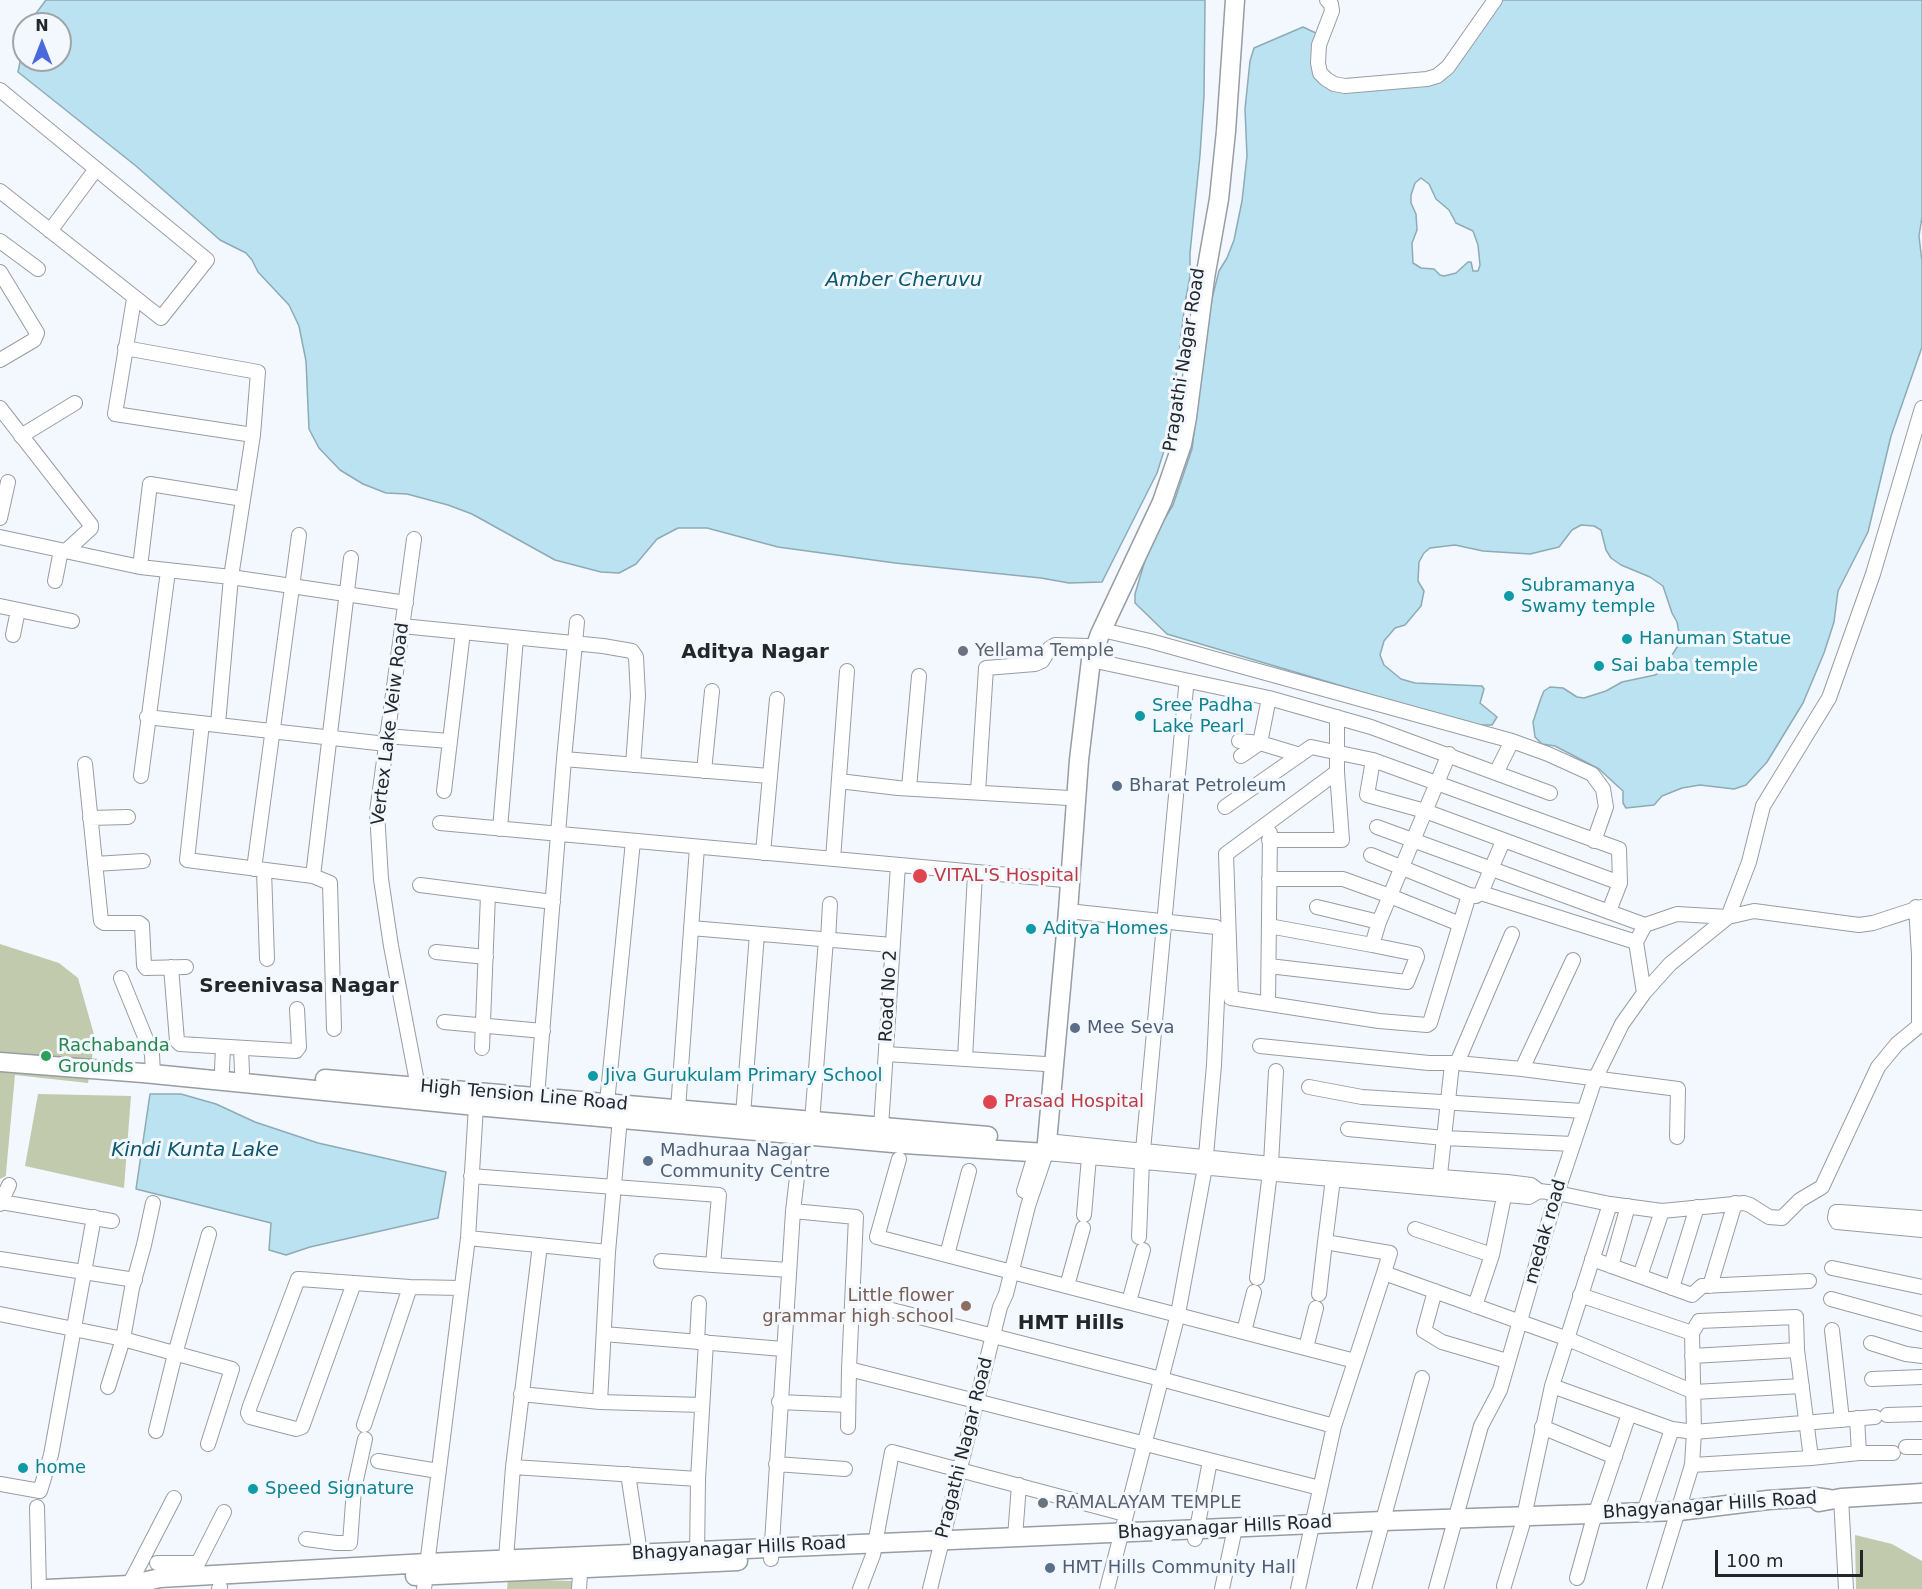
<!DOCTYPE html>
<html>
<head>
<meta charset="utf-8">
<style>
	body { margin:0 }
	#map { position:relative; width:1922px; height:1589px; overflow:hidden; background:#f2f8fe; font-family:"DejaVu Sans",sans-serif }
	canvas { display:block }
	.north { position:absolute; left:12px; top:12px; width:60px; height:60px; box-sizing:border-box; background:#f2f8fe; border:2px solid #a0a4a9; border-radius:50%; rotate:0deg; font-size:16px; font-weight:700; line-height:24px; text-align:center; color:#242729 }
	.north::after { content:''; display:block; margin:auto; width:21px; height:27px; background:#4a69dd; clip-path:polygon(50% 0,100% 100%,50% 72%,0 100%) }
	.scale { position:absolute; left:1715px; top:1550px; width:148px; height:27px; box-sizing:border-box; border:3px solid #242729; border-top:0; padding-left:8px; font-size:18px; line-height:21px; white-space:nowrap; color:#242729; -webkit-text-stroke:4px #f2f8fe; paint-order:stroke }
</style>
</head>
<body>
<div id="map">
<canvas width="1922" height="1589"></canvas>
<div class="north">N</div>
<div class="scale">100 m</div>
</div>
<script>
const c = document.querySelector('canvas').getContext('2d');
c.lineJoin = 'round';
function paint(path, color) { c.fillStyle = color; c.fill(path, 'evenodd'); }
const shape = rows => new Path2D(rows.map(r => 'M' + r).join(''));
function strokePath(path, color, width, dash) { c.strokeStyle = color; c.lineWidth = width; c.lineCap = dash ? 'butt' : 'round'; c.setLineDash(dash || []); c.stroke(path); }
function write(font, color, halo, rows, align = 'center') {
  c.font = font + ' "DejaVu Sans",sans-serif'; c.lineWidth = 6; c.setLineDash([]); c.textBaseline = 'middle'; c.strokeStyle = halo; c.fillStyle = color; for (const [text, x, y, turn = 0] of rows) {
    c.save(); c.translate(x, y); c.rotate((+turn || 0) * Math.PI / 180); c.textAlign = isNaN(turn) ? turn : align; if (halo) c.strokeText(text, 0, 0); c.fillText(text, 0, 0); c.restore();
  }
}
paint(shape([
	[0,944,59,963,78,978,95,1038,88,1083,15,1075,6,1173,6,1176,0,1179],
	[38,1094,131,1096,124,1188,25,1166],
	[1855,1535,1892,1544,1922,1561,1922,1589,1856,1589],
	[508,1579,572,1581,572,1589,507,1589]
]), '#c1caad');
const water = shape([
	[46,0,1205,0,1204,96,1200,155,1190,253,1190,277,1185,303,1169,435,1157,473,1102,582,1069,583,1041,578,895,563,778,547,707,528,678,528,657,539,636,564,619,573,601,572,555,560,472,514,448,505,407,494,386,493,363,484,340,470,319,448,309,429,306,361,299,326,289,305,258,272,252,260,246,253,220,240,136,166,18,72,24,42,24,60,60,60,60,24,28,24,46,0],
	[1500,0,1922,0,1922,217,1919,236,1922,262,1922,347,1891,436,1868,532,1838,591,1834,622,1824,653,1803,703,1767,762,1746,785,1734,789,1700,785,1682,788,1662,796,1654,805,1626,808,1623,803,1623,791,1599,769,1555,746,1542,744,1535,737,1533,722,1541,698,1544,691,1550,687,1563,688,1577,697,1584,698,1606,691,1622,682,1655,675,1662,671,1679,644,1680,638,1677,622,1672,613,1663,586,1650,577,1621,565,1611,558,1606,550,1601,530,1594,526,1581,525,1572,530,1559,547,1530,554,1483,551,1455,545,1430,548,1424,553,1419,562,1418,581,1424,591,1421,606,1405,625,1395,628,1384,641,1380,655,1384,665,1401,679,1415,683,1482,686,1484,689,1480,703,1497,717,1492,725,1479,725,1399,703,1167,634,1135,603,1135,594,1146,557,1153,538,1173,505,1192,449,1209,310,1219,271,1227,258,1234,240,1242,201,1247,156,1245,109,1250,61,1254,48,1303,27,1318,34,1316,46,1333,87,1428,83,1500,0],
	[1421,178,1429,184,1436,199,1449,210,1456,223,1473,231,1478,245,1480,265,1478,271,1473,271,1471,262,1468,262,1456,273,1444,276,1440,275,1434,269,1421,268,1413,263,1412,243,1417,230,1416,214,1411,203,1411,195,1415,183,1421,178],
	[150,1094,181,1094,216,1104,255,1122,318,1143,446,1172,438,1218,310,1247,286,1255,269,1250,271,1223,136,1189,150,1094]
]);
paint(water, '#bbe2f1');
strokePath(water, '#8eaab5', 1.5);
const minor = shape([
	[1327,0,1331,4,1332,11,1319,45,1318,63,1320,73,1326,79,1334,84,1345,86,1427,79,1437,76,1448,67,1495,0],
	[0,90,207,260,161,318,0,191],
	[50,231,96,169],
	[0,241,38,269],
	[0,272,37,333,34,340,0,360],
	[134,299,115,414,253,435],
	[125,348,258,372,253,435,231,577,218,724],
	[0,408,91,525,91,528,66,551],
	[21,436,75,403],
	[0,518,8,482],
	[0,537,140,567,231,577,406,603],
	[414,539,377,812,381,879,391,946,418,1087],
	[140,567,150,484,243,499],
	[55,581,61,550],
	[0,606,72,621],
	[402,626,603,646,632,651,636,657,638,696,633,765],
	[1102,630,1150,641,1512,741,1548,754,1592,774,1603,789,1606,807,1594,841],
	[13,635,18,610],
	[1091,660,1269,698,1371,727,1550,793],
	[1269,698,1260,743,1300,755],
	[147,717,386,744],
	[202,723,187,860,313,876,330,883,334,1029],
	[386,736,449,741],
	[1239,741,1260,743],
	[1241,756,1260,743],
	[564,759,769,776],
	[1373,760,1367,795,1425,811,1620,883],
	[85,764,101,921,104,923,139,923,142,925,144,965,146,968,186,967],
	[704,771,712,691],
	[1337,772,1226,854,1231,998,1379,1021,1427,1025,1430,1023,1469,895],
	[1496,773,1512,741],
	[141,776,168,571],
	[839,781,898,788,1069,798],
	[909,788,919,676],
	[444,791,463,632],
	[978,792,986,668,1035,664,1042,661,1050,648,1055,645,1087,646],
	[1225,807,1311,747,1373,760,1619,849,1620,883,1609,911],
	[90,818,128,817],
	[440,823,1064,880],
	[1377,827,1645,925],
	[500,829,516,638],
	[1269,840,1342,840,1337,772,1337,717],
	[1503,841,1481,893,1636,942],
	[763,853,777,699],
	[1371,855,1469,895,1476,896],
	[833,859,847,671],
	[95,864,143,861],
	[254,869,299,535],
	[264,870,267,959],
	[313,876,351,558],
	[1269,879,1343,879,1390,896,1460,924],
	[420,885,553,902],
	[1317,907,1379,922],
	[1068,911,1216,927],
	[1728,917,1749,862,1763,806,1829,698,1873,574,1922,408],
	[1269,926,1372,945,1379,922,1449,754],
	[691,928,892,945],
	[828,940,830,904],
	[436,952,486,957],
	[1269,966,1407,982,1417,957,1416,954,1372,945],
	[171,967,177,1041,180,1044,296,1051,299,1047,297,1009],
	[121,978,152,1054,153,1074],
	[1644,993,1636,942,1645,925,1677,914,1728,917,1754,911,1859,925,1873,923,1922,907],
	[1268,1003,1270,833],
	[444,1022,543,1031],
	[1260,1046,1429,1063,1457,1063,1522,1069,1678,1089,1677,1137],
	[241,1048,242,1072],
	[482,1048,488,894],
	[886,1054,1045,1064],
	[965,1058,975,874],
	[1457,1063,1512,934],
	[1522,1069,1573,960],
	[222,1070,223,1047],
	[1309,1087,1362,1097,1583,1111],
	[537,1097,564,759,577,622],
	[607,1103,633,841],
	[678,1109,697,847],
	[743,1115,757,934],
	[881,1127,898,865],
	[1348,1129,1445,1138,1572,1144],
	[1047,1141,1271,1164,1507,1182,1531,1185,1539,1191],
	[899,1159,877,1237,1355,1361],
	[1334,1171,1325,1242,1390,1253,1384,1273],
	[471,1176,719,1195,713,1265,789,1270],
	[1439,1184,1452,1064],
	[1024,1191,1036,1152],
	[1,1202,112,1221],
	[0,1204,9,1185],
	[793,1211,856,1217,849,1369,848,1427],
	[1084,1215,1089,1157],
	[1922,1218,1840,1212,1836,1212,1835,1218,1837,1222,1922,1230],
	[1415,1229,1492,1255],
	[1139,1237,1142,1161,1186,688],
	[468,1238,608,1252],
	[947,1255,969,1171],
	[0,1259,135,1280],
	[1592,1259,1692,1295,1702,1286,1809,1281],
	[661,1261,713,1265],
	[1611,1266,1628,1206],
	[1832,1268,1922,1287],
	[1640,1276,1662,1211],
	[1257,1278,1271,1164,1276,1071],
	[354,1283,302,1427,296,1429,250,1417,248,1413,250,1406,298,1279,300,1279,354,1283,410,1287,461,1288],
	[1067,1286,1083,1228],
	[1710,1286,1735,1203],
	[1672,1288,1697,1207],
	[1435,1291,1424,1331,1442,1342,1507,1361],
	[1319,1294,1325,1242],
	[1580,1295,1692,1333],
	[1831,1299,1922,1324],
	[853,1300,1161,1379,1334,1426],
	[1129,1302,1143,1250],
	[1475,1306,1492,1255,1506,1187],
	[0,1314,123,1339,232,1369,208,1444],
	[1832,1330,1842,1420],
	[1244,1332,1254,1292],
	[604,1334,783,1349],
	[697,1342,699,1303],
	[1871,1343,1906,1354,1922,1356],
	[1306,1348,1316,1308],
	[1692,1356,1797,1350],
	[849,1369,1320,1488],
	[1872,1379,1922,1377],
	[1552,1386,1672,1429,1644,1512],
	[108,1387,123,1339,132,1288,144,1245,153,1203],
	[521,1394,600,1402,702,1405],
	[600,1402,608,1252,620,1118],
	[779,1402,848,1405],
	[1887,1415,1922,1414],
	[1857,1418,1859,1453],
	[364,1425,410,1287],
	[1542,1427,1615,1457],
	[1672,1429,1694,1432,1875,1417],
	[156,1431,175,1354,209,1234],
	[1906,1447,1922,1447],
	[378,1461,438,1471],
	[776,1464,845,1469],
	[1692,1465,1811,1458,1859,1453,1893,1453],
	[513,1467,698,1479],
	[628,1474,640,1553],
	[0,1484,40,1491,51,1455,94,1217],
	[1841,1498,1846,1589],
	[37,1507,39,1589],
	[1015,1537,1019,1485],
	[306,1539,336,1543,350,1543,354,1489,365,1439],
	[1195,1539,1210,1461],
	[506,1559,513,1467,540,1245],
	[697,1559,698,1479,706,1342],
	[771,1559,793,1211,802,1135,812,1122,826,939],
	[157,1563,198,1563],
	[191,1577,224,1512],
	[1577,1578,1592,1524,1629,1414],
	[129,1585,174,1498],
	[1504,1586,1522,1526,1552,1386,1610,1204],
	[219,1589,220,1587],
	[424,1589,468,1238,476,1106],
	[579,1589,581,1561],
	[860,1589,873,1555,892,1452,1125,1514],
	[930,1589,1000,1307,1006,1294,1028,1206,1046,1153,1529,1197,1539,1191,1557,1193,1610,1204,1662,1211,1744,1203,1750,1205,1769,1217,1782,1218,1800,1200,1822,1187,1878,1067,1897,1044,1919,1026,1919,955,1916,907],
	[1107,1589,1178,1314,1205,1167,1214,1065,1220,935],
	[1222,1589,1235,1528],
	[1298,1589,1334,1426,1384,1273,1568,1339,1694,1392,1802,1386],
	[1364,1589,1422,1378],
	[1436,1589,1481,1426,1500,1390,1557,1193,1595,1079,1622,1024,1644,993,1670,964,1728,917],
	[1654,1589,1692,1465,1694,1432,1692,1333,1699,1321,1796,1317,1797,1350,1811,1458]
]);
const major = shape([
	[0,1062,143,1073,476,1106,904,1144,1046,1153,1068,911,1079,760,1091,660,1100,634,1162,502,1182,444,1187,417,1205,278,1219,199,1226,131,1235,0],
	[325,1079,988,1136],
	[1819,1502,1841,1498,1922,1493],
	[415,1576,738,1561],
	[47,1589,129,1585,160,1578,427,1563,1383,1521,1679,1511,1768,1500,1815,1497,1829,1499]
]);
strokePath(minor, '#979da2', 16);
strokePath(major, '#979da2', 21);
strokePath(minor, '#fff', 14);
strokePath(major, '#fff', 18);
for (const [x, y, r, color] of [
	[1509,596,6,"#0f9aa8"],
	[1627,639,6,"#0f9aa8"],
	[963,651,6,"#6b7280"],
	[1599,666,6,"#0f9aa8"],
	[1140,716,6,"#0f9aa8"],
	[1117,786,6,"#5c6f8a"],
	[920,876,8,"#e0444e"],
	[1031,929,6,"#0f9aa8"],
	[1075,1028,6,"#5c6f8a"],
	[46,1056,6,"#2e9e5b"],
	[593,1076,6,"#0f9aa8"],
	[990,1102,8,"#e0444e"],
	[648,1161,6,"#5c6f8a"],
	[966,1306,6,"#8d6e63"],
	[23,1468,6,"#0f9aa8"],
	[253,1489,6,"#0f9aa8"],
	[1043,1503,6,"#6b7280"],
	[1050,1568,6,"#5c6f8a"]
]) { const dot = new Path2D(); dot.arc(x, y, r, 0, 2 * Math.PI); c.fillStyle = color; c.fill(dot); strokePath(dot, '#f2f8fe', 2); }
write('18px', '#242729', '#f2f8fe', [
	["Pragathi Nagar Road",1185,360,-81],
	["Vertex Lake Veiw Road",391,724,-83],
	["Road No 2",889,996,-87],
	["High Tension Line Road",524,1096,5],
	["medak road",1546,1232,-74],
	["Pragathi Nagar Road",965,1448,-76],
	["Bhagyanagar Hills Road",1710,1506,-4],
	["Bhagyanagar Hills Road",1225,1528,-3],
	["Bhagyanagar Hills Road",739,1549,-3]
]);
write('18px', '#0d838f', '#f2f8fe', [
	["Subramanya",1521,586],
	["Swamy temple",1521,607],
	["Hanuman Statue",1639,639],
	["Sai baba temple",1611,666],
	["Sree Padha",1152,706],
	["Lake Pearl",1152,727],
	["Aditya Homes",1043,929],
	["Jiva Gurukulam Primary School",605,1076],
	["home",35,1468],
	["Speed Signature",265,1489]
], 'left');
write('18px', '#5b616d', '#f2f8fe', [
	["Yellama Temple",975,651],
	["RAMALAYAM TEMPLE",1055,1503]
], 'left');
write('18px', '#4e5e75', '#f2f8fe', [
	["Bharat Petroleum",1129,786],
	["Mee Seva",1087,1028],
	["Madhuraa Nagar",660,1151],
	["Community Centre",660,1172],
	["HMT Hills Community Hall",1062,1568]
], 'left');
write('18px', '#be3a42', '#f2f8fe', [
	["VITAL'S Hospital",934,876],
	["Prasad Hospital",1004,1102]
], 'left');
write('18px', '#27864d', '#f2f8fe', [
	["Rachabanda",58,1046],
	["Grounds",58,1067]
], 'left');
write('18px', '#785e54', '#f2f8fe', [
	["Little flower",954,1296],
	["grammar high school",954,1317]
], 'right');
write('italic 20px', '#0b576c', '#f2f8fe', [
	["Amber Cheruvu",904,281],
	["Kindi Kunta Lake",195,1151]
]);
write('bold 20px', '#242729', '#f2f8fe', [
	["Aditya Nagar",755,653],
	["Sreenivasa Nagar",299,987],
	["HMT Hills",1071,1324]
]);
</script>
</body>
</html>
